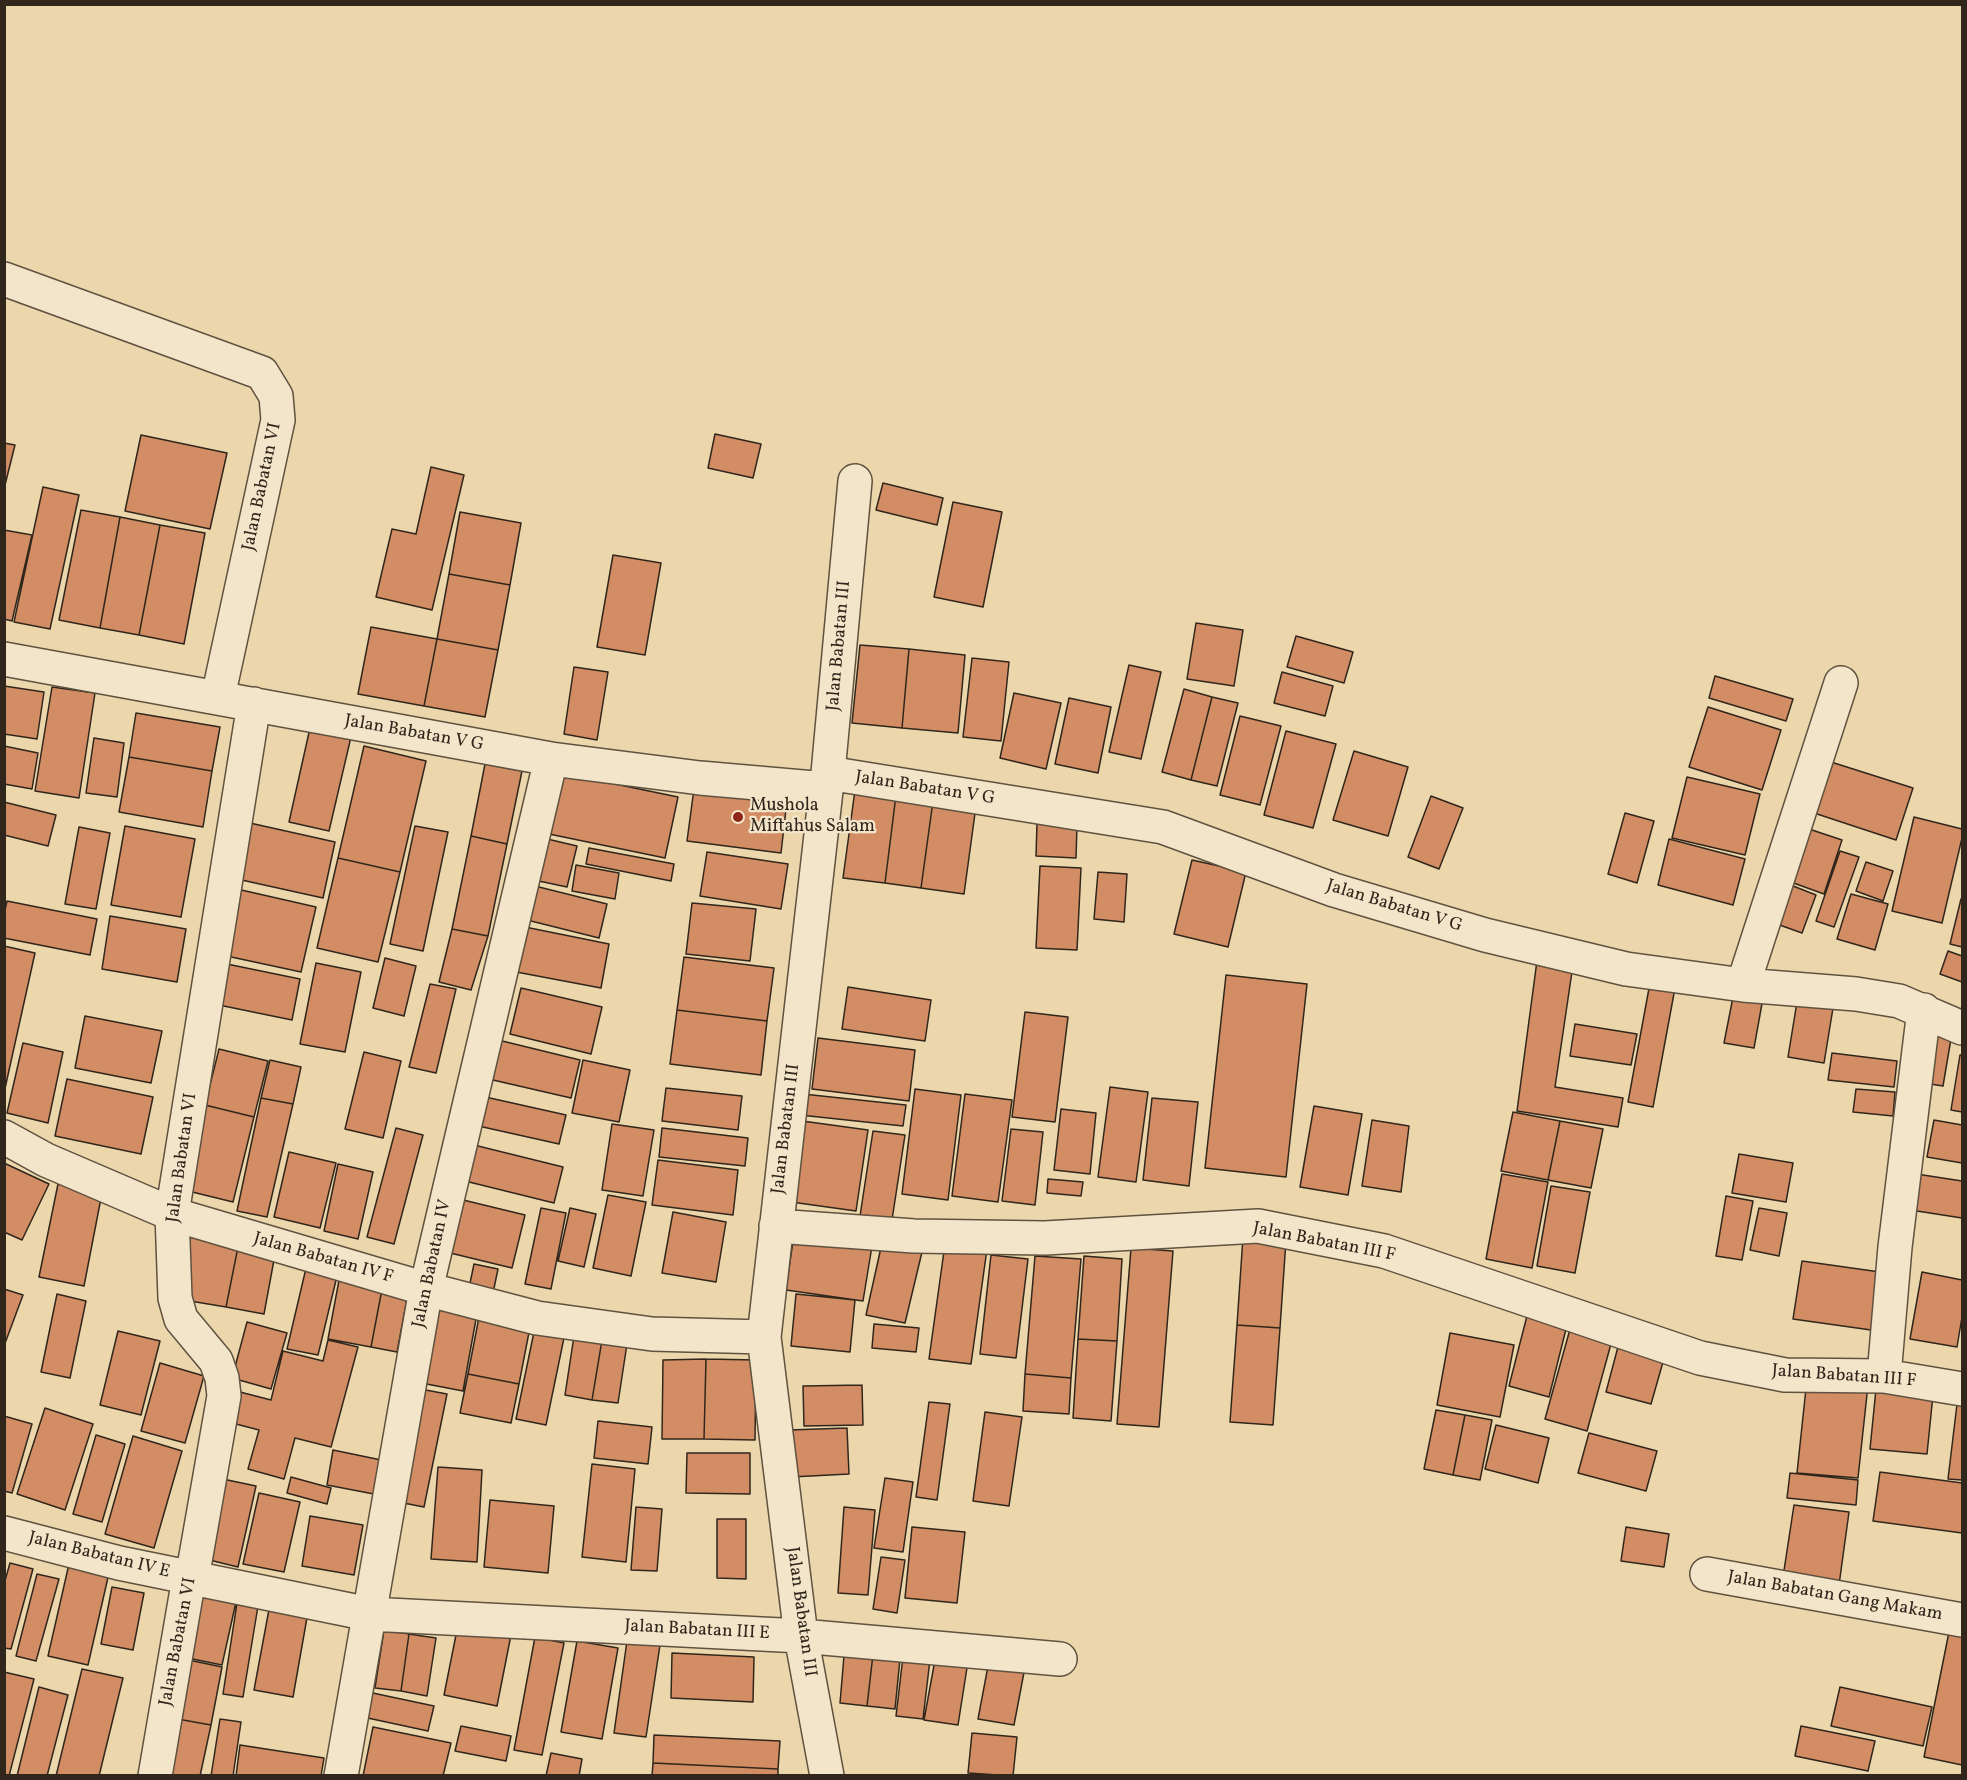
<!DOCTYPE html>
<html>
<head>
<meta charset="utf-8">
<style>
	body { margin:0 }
	#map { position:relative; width:1967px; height:1780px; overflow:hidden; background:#ecd7ad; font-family:Vollkorn,serif }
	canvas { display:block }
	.frame { position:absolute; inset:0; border:6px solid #30261b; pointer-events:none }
</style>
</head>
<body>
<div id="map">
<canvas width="1967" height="1780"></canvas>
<div class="frame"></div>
</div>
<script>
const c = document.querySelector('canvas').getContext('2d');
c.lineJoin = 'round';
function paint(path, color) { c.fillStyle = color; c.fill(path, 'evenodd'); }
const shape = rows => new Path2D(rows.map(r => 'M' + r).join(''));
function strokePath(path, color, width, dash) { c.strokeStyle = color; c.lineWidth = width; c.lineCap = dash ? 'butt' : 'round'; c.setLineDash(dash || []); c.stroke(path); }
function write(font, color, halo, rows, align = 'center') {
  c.font = font + ' Vollkorn,serif'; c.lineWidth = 4.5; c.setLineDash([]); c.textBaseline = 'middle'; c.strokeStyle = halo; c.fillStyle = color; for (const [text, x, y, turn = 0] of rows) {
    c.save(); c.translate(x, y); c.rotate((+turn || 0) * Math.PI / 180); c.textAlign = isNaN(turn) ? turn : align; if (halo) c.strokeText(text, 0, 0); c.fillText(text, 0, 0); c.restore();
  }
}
const building = shape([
	[715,434,761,444,753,478,708,468,715,434],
	[141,435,227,453,210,529,125,511,141,435],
	[4,443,15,445,4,489,4,443],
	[431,467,464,475,432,610,376,597,392,529,416,534,431,467],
	[883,483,943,498,937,525,876,510,883,483],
	[43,487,79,495,50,629,14,622,43,487],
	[953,502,1002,512,983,607,934,597,953,502],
	[81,510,120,517,100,628,59,620,81,510],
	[460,512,521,523,510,585,449,574,460,512],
	[120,517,160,525,139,635,100,628,120,517],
	[160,525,205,533,184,644,139,635,160,525],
	[4,530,32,535,12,621,4,619,4,530],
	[613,555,661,563,645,655,597,647,613,555],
	[449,574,510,585,498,650,437,639,449,574],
	[1196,623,1243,630,1234,686,1187,679,1196,623],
	[371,627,437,639,424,706,358,694,371,627],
	[1296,636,1353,652,1344,683,1287,667,1296,636],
	[437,639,498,650,485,717,424,706,437,639],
	[860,645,909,649,902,728,852,723,860,645],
	[909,649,965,655,958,733,902,728,909,649],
	[972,658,1009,662,1001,741,963,737,972,658],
	[1129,665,1161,672,1141,759,1109,752,1129,665],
	[574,667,608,672,597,740,564,734,574,667],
	[1282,672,1333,686,1325,716,1274,703,1282,672],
	[1715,676,1793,699,1786,721,1709,698,1715,676],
	[4,686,44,692,37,739,4,734,4,686],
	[52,687,95,693,79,798,35,791,52,687],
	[1184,689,1212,697,1191,780,1162,772,1184,689],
	[1014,693,1061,703,1046,769,1000,758,1014,693],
	[1212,697,1238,703,1217,786,1191,780,1212,697],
	[1069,698,1111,707,1098,773,1055,764,1069,698],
	[1708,707,1781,730,1762,790,1689,767,1708,707],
	[136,713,220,727,212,771,129,757,136,713],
	[1240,716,1281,726,1260,805,1220,795,1240,716],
	[310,728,351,737,329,831,289,822,310,728],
	[1286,731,1336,744,1313,828,1264,815,1286,731],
	[94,738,124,743,117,797,86,793,94,738],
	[4,746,38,753,32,789,4,784,4,746],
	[364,746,426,761,400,872,338,858,364,746],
	[1354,751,1408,767,1388,836,1333,820,1354,751],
	[129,757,212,771,203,827,119,812,129,757],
	[1831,762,1913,788,1896,840,1814,813,1831,762],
	[485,764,522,771,507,844,471,836,485,764],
	[562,773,678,797,665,858,549,834,562,773],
	[1687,777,1760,794,1745,855,1672,838,1687,777],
	[695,781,788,792,781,853,687,841,695,781],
	[855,790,896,795,885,883,843,878,855,790],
	[896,795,933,801,921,888,885,883,896,795],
	[1431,796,1463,808,1439,869,1408,857,1431,796],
	[933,801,976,806,964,894,921,888,933,801],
	[4,802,56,815,48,846,4,835,4,802],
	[1625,813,1654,821,1637,883,1608,874,1625,813],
	[1914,817,1962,829,1962,838,1942,923,1892,911,1914,817],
	[241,821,335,842,323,898,228,877,241,821],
	[1037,823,1077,825,1076,858,1036,856,1037,823],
	[125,826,195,839,181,917,111,905,125,826],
	[415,826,448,832,423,951,390,944,415,826],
	[79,827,110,833,96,909,65,904,79,827],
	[1806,828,1842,840,1824,894,1788,881,1806,828],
	[471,836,507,844,488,936,452,929,471,836],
	[543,838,577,846,567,887,534,880,543,838],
	[1669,839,1745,859,1733,905,1658,885,1669,839],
	[589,848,674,864,671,881,586,864,589,848],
	[1840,851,1859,857,1834,927,1816,921,1840,851],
	[707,852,788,864,781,909,700,896,707,852],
	[338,858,400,872,378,962,317,948,338,858],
	[1192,860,1246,872,1228,947,1174,934,1192,860],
	[1866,862,1893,871,1883,901,1856,891,1866,862],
	[576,865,619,873,615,899,572,891,576,865],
	[1040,866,1081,868,1077,950,1036,948,1040,866],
	[1098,872,1127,874,1124,922,1094,919,1098,872],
	[1788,884,1816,895,1802,933,1774,923,1788,884],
	[531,885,607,904,599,938,523,919,531,885],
	[237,889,316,907,301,972,222,955,237,889],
	[1851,894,1888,904,1875,950,1837,939,1851,894],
	[1961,899,1962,899,1962,947,1950,944,1961,899],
	[7,901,97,919,90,955,4,938,4,914,7,901],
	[692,903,756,909,750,961,686,954,692,903],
	[110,916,186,929,177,982,102,969,110,916],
	[520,926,609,944,601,988,511,971,520,926],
	[452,929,488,936,471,990,439,982,452,929],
	[4,946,35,953,4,1093,4,946],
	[1948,951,1962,956,1962,982,1940,974,1948,951],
	[1538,953,1574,958,1555,1087,1623,1098,1618,1127,1517,1111,1538,953],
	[684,957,774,968,767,1021,677,1010,684,957],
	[385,958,416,966,404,1016,373,1008,385,958],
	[222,963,300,979,292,1020,214,1004,222,963],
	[316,963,361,972,345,1052,300,1044,316,963],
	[1226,975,1307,984,1286,1177,1205,1168,1226,975],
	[1650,983,1675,988,1653,1107,1628,1102,1650,983],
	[430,984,456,989,436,1073,409,1067,430,984],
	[848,987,931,1000,925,1041,842,1029,848,987],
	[521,988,602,1007,591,1054,510,1034,521,988],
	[1734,992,1763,998,1754,1048,1724,1043,1734,992],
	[1797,1002,1833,1008,1824,1063,1788,1057,1797,1002],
	[677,1010,767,1021,761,1075,670,1064,677,1010],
	[1025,1012,1068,1017,1055,1122,1012,1117,1025,1012],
	[85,1016,162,1031,151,1083,75,1068,85,1016],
	[1927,1022,1953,1027,1943,1086,1917,1082,1927,1022],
	[1575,1024,1637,1034,1631,1065,1570,1056,1575,1024],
	[490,1038,580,1060,571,1098,480,1077,490,1038],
	[818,1038,915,1050,909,1101,812,1089,818,1038],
	[23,1043,63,1052,48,1123,7,1113,23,1043],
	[219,1049,268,1061,254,1117,205,1105,219,1049],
	[364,1052,401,1061,383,1138,345,1129,364,1052],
	[1832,1053,1897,1061,1894,1087,1828,1080,1832,1053],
	[1960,1055,1962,1055,1962,1112,1951,1110,1960,1055],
	[270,1060,301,1067,293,1104,261,1098,270,1060],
	[583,1060,630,1070,619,1122,572,1113,583,1060],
	[67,1079,153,1097,141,1154,55,1136,67,1079],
	[1110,1087,1148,1092,1136,1182,1098,1177,1110,1087],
	[666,1088,742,1096,738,1130,662,1121,666,1088],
	[915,1089,961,1095,948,1200,902,1194,915,1089],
	[1856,1089,1895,1092,1893,1116,1853,1112,1856,1089],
	[803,1094,906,1105,903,1126,800,1115,803,1094],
	[965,1094,1012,1100,998,1202,952,1196,965,1094],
	[481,1096,566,1115,559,1144,474,1125,481,1096],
	[261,1098,293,1104,267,1217,237,1211,261,1098],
	[1152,1098,1198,1102,1189,1186,1143,1180,1152,1098],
	[205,1105,254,1117,233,1202,184,1190,205,1105],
	[1314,1106,1362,1114,1348,1195,1300,1187,1314,1106],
	[1061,1109,1096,1113,1090,1174,1054,1170,1061,1109],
	[1513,1112,1560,1121,1548,1180,1501,1171,1513,1112],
	[795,1120,868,1130,856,1211,784,1201,795,1120],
	[1372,1120,1409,1126,1401,1192,1362,1186,1372,1120],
	[1934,1120,1962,1125,1962,1163,1927,1157,1934,1120],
	[1560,1121,1603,1129,1591,1188,1548,1180,1560,1121],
	[612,1124,654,1130,643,1196,602,1190,612,1124],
	[396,1128,423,1135,394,1244,367,1237,396,1128],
	[662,1128,748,1138,745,1166,659,1157,662,1128],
	[1011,1129,1043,1132,1035,1205,1002,1201,1011,1129],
	[873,1131,905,1135,892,1220,860,1216,873,1131],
	[470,1144,563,1167,554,1203,461,1180,470,1144],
	[289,1152,336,1163,320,1228,274,1217,289,1152],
	[1739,1154,1793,1163,1786,1202,1732,1193,1739,1154],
	[658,1160,738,1170,733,1215,652,1205,658,1160],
	[4,1163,49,1184,22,1240,4,1232,4,1163],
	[338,1164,373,1172,358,1239,324,1231,338,1164],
	[1910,1173,1962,1181,1962,1218,1904,1209,1910,1173],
	[1502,1174,1548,1182,1532,1268,1486,1259,1502,1174],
	[1048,1179,1083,1182,1081,1196,1047,1193,1048,1179],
	[58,1184,102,1193,84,1286,39,1277,58,1184],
	[1551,1186,1590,1192,1575,1273,1537,1266,1551,1186],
	[608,1195,646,1202,631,1276,593,1268,608,1195],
	[1726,1196,1753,1201,1742,1260,1716,1256,1726,1196],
	[455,1198,525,1215,512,1268,442,1251,455,1198],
	[541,1208,566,1213,551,1289,525,1284,541,1208],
	[570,1208,596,1214,584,1267,558,1261,570,1208],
	[1759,1208,1787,1213,1779,1256,1750,1250,1759,1208],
	[673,1212,726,1222,716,1282,662,1273,673,1212],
	[191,1233,239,1242,226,1307,178,1299,191,1233],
	[794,1234,872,1246,863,1301,786,1290,794,1234],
	[1243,1237,1286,1240,1280,1328,1237,1325,1243,1237],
	[239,1242,276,1249,264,1314,226,1307,239,1242],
	[882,1243,922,1252,905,1323,866,1315,882,1243],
	[945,1244,987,1249,971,1364,929,1359,945,1244],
	[1131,1248,1173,1251,1159,1427,1117,1424,1131,1248],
	[991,1255,1028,1259,1016,1358,980,1354,991,1255],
	[1035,1256,1081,1259,1071,1378,1025,1374,1035,1256],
	[1084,1256,1122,1259,1117,1341,1078,1339,1084,1256],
	[1802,1261,1880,1272,1871,1330,1793,1319,1802,1261],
	[307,1264,338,1272,318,1355,287,1349,307,1264],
	[474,1264,498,1269,493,1293,469,1288,474,1264],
	[1922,1272,1962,1280,1962,1317,1957,1347,1910,1339,1922,1272],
	[340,1275,383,1284,371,1347,328,1339,340,1275],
	[383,1284,409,1289,397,1352,371,1347,383,1284],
	[4,1289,23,1295,4,1346,4,1289],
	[57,1294,86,1301,70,1378,41,1372,57,1294],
	[796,1294,855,1300,850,1352,791,1346,796,1294],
	[427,1298,478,1308,463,1391,411,1381,427,1298],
	[480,1312,531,1322,519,1384,468,1374,480,1312],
	[1528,1312,1568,1321,1549,1397,1509,1386,1528,1312],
	[247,1322,287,1333,271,1389,232,1378,247,1322],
	[1572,1322,1614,1333,1587,1431,1545,1419,1572,1322],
	[874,1324,919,1328,916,1352,872,1348,874,1324],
	[1237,1325,1280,1328,1273,1425,1230,1422,1237,1325],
	[535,1327,565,1333,546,1425,516,1419,535,1327],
	[118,1331,160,1341,141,1415,100,1405,118,1331],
	[1450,1333,1514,1345,1500,1417,1437,1405,1450,1333],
	[574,1336,602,1340,592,1400,565,1395,574,1336],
	[1078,1339,1117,1341,1111,1421,1073,1418,1078,1339],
	[328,1340,358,1347,331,1447,295,1438,284,1479,248,1469,259,1430,232,1423,240,1392,271,1400,283,1351,323,1361,328,1340],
	[602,1340,627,1344,618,1403,592,1400,602,1340],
	[1619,1343,1665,1355,1651,1404,1606,1392,1619,1343],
	[706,1359,756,1360,755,1440,704,1439,706,1359],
	[706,1359,704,1439,662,1439,663,1360,706,1359],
	[160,1363,204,1376,185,1443,141,1431,160,1363],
	[468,1374,519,1384,511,1423,460,1413,468,1374],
	[1025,1374,1071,1378,1069,1414,1023,1411,1025,1374],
	[1807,1379,1868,1385,1858,1478,1797,1473,1807,1379],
	[862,1385,863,1425,804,1426,803,1386,862,1385],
	[415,1388,447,1394,424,1507,393,1501,415,1388],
	[1876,1389,1933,1395,1927,1454,1870,1449,1876,1389],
	[1958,1396,1962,1396,1962,1480,1948,1479,1958,1396],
	[929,1402,950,1404,937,1500,916,1497,929,1402],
	[45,1408,93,1424,65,1510,17,1494,45,1408],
	[1436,1410,1465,1415,1453,1475,1424,1469,1436,1410],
	[985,1412,1022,1417,1009,1506,973,1501,985,1412],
	[1465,1415,1492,1420,1480,1480,1453,1475,1465,1415],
	[4,1416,32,1424,12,1493,4,1491,4,1416],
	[598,1421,652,1427,648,1464,594,1458,598,1421],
	[1496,1425,1549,1438,1538,1483,1485,1469,1496,1425],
	[847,1428,849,1474,791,1477,789,1430,847,1428],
	[1589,1433,1657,1451,1646,1491,1578,1473,1589,1433],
	[96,1435,125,1444,102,1522,73,1514,96,1435],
	[133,1436,182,1451,154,1548,105,1534,133,1436],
	[333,1450,386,1461,379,1495,327,1485,333,1450],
	[687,1453,750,1453,750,1494,686,1493,687,1453],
	[592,1464,635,1469,626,1562,582,1557,592,1464],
	[438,1467,482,1470,477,1562,431,1559,438,1467],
	[1880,1472,1962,1483,1962,1533,1873,1521,1880,1472],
	[1790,1473,1858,1480,1856,1505,1787,1498,1790,1473],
	[291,1477,331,1488,327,1504,287,1493,291,1477],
	[218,1478,256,1486,238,1567,201,1558,218,1478],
	[885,1478,913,1482,903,1552,874,1548,885,1478],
	[259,1493,300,1502,284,1572,243,1564,259,1493],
	[490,1500,554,1506,548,1573,484,1567,490,1500],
	[1794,1505,1849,1512,1839,1585,1783,1577,1794,1505],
	[636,1507,662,1509,657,1571,631,1570,636,1507],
	[844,1507,875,1510,868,1595,838,1593,844,1507],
	[310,1516,363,1525,354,1575,302,1566,310,1516],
	[717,1519,746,1519,746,1579,717,1578,717,1519],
	[912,1527,965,1532,957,1603,905,1598,912,1527],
	[1626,1527,1669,1534,1664,1567,1621,1561,1626,1527],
	[881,1557,905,1560,897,1613,873,1609,881,1557],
	[10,1563,33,1569,11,1649,4,1648,4,1584,10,1563],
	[69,1564,109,1573,88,1665,48,1656,69,1564],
	[37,1574,59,1579,36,1661,16,1656,37,1574],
	[198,1584,238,1593,222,1665,183,1657,198,1584],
	[112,1587,144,1593,133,1650,101,1644,112,1587],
	[237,1603,258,1606,243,1697,223,1694,237,1603],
	[270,1604,308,1612,293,1697,254,1690,270,1604],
	[1951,1622,1962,1625,1962,1765,1924,1757,1951,1622],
	[458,1625,511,1635,497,1706,444,1695,458,1625],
	[384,1630,409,1634,401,1691,375,1688,384,1630],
	[409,1634,436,1638,427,1696,401,1691,409,1634],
	[535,1637,564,1643,542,1755,514,1750,535,1637],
	[577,1641,618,1648,602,1739,561,1732,577,1641],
	[627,1641,660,1645,646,1737,614,1733,627,1641],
	[845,1644,874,1646,867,1706,840,1703,845,1644],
	[874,1646,901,1649,895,1709,867,1706,874,1646],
	[904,1648,931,1651,923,1719,896,1716,904,1648],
	[937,1649,969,1655,958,1725,924,1720,937,1649],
	[672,1653,754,1657,753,1702,671,1698,672,1653],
	[184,1659,222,1667,211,1725,172,1718,184,1659],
	[989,1661,1025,1667,1014,1725,978,1719,989,1661],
	[82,1669,123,1678,99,1776,56,1776,82,1669],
	[4,1672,34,1679,9,1776,4,1775,4,1672],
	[39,1687,68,1695,47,1776,17,1776,39,1687],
	[1840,1687,1932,1707,1923,1746,1831,1726,1840,1687],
	[368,1692,434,1706,428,1731,363,1717,368,1692],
	[172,1718,211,1725,200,1776,160,1776,172,1718],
	[220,1719,241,1722,233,1776,211,1776,220,1719],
	[461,1726,511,1736,506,1761,455,1751,461,1726],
	[1801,1726,1875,1741,1868,1771,1795,1756,1801,1726],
	[373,1727,451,1743,443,1776,363,1776,373,1727],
	[972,1733,1017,1737,1013,1776,968,1773,972,1733],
	[654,1735,780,1741,778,1769,653,1763,654,1735],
	[240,1745,324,1758,321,1776,236,1776,240,1745],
	[551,1753,582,1759,579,1776,546,1776,551,1753],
	[653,1763,778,1769,778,1776,652,1776,653,1763]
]);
paint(building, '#d38d64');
strokePath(building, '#30261b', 1.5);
const minor = shape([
	[4,279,262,373,276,396,278,420,218,697],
	[4,659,551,759,700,778,826,789],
	[828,773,1163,827,1334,890,1485,935,1626,969,1743,985,1856,994,1899,1001,1962,1028],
	[1743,985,1841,683],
	[4,1137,46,1160,172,1214,426,1289,537,1318,652,1334,764,1337],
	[776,1226,914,1236,1045,1238,1258,1226,1384,1251,1700,1358,1785,1375,1884,1376,1962,1389],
	[1884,1376,1895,1247,1924,1010],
	[4,1533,119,1563,369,1614,801,1636,1060,1659],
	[1707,1574,1962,1620],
	[155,1776,189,1578,194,1567,224,1396,222,1378,216,1361,181,1319,175,1298,172,1214,254,704],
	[341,1776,426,1289,551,759],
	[827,1776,801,1636,764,1337,828,773,855,481]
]);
strokePath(minor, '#5f5240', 36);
strokePath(minor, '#f3e5ca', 33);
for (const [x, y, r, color] of [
	[738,817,6,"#8f2418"]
]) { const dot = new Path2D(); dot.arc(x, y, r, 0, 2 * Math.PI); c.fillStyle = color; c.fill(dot); strokePath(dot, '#f3e5ca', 2); }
write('18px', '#30261b', '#f3e5ca', [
	["Jalan Babatan VI",263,487,-78],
	["Jalan Babatan III",840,646,-85],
	["Jalan Babatan V G",414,734,10],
	["Jalan Babatan V G",925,789,9],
	["Jalan Babatan V G",1394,907,17],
	["Jalan Babatan III",787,1129,-83],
	["Jalan Babatan VI",183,1158,-82],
	["Jalan Babatan III F",1324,1243,11],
	["Jalan Babatan IV F",323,1259,16],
	["Jalan Babatan IV",433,1264,-78],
	["Jalan Babatan III F",1844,1377,4],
	["Jalan Babatan IV E",99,1556,14],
	["Jalan Babatan Gang Makam",1835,1597,10],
	["Jalan Babatan III",800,1612,82],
	["Jalan Babatan III E",697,1631,3],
	["Jalan Babatan VI",179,1642,-79]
]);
write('18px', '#30261b', '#f3e5ca', [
	["Mushola",750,807],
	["Miftahus Salam",750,828]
], 'left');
</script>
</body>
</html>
